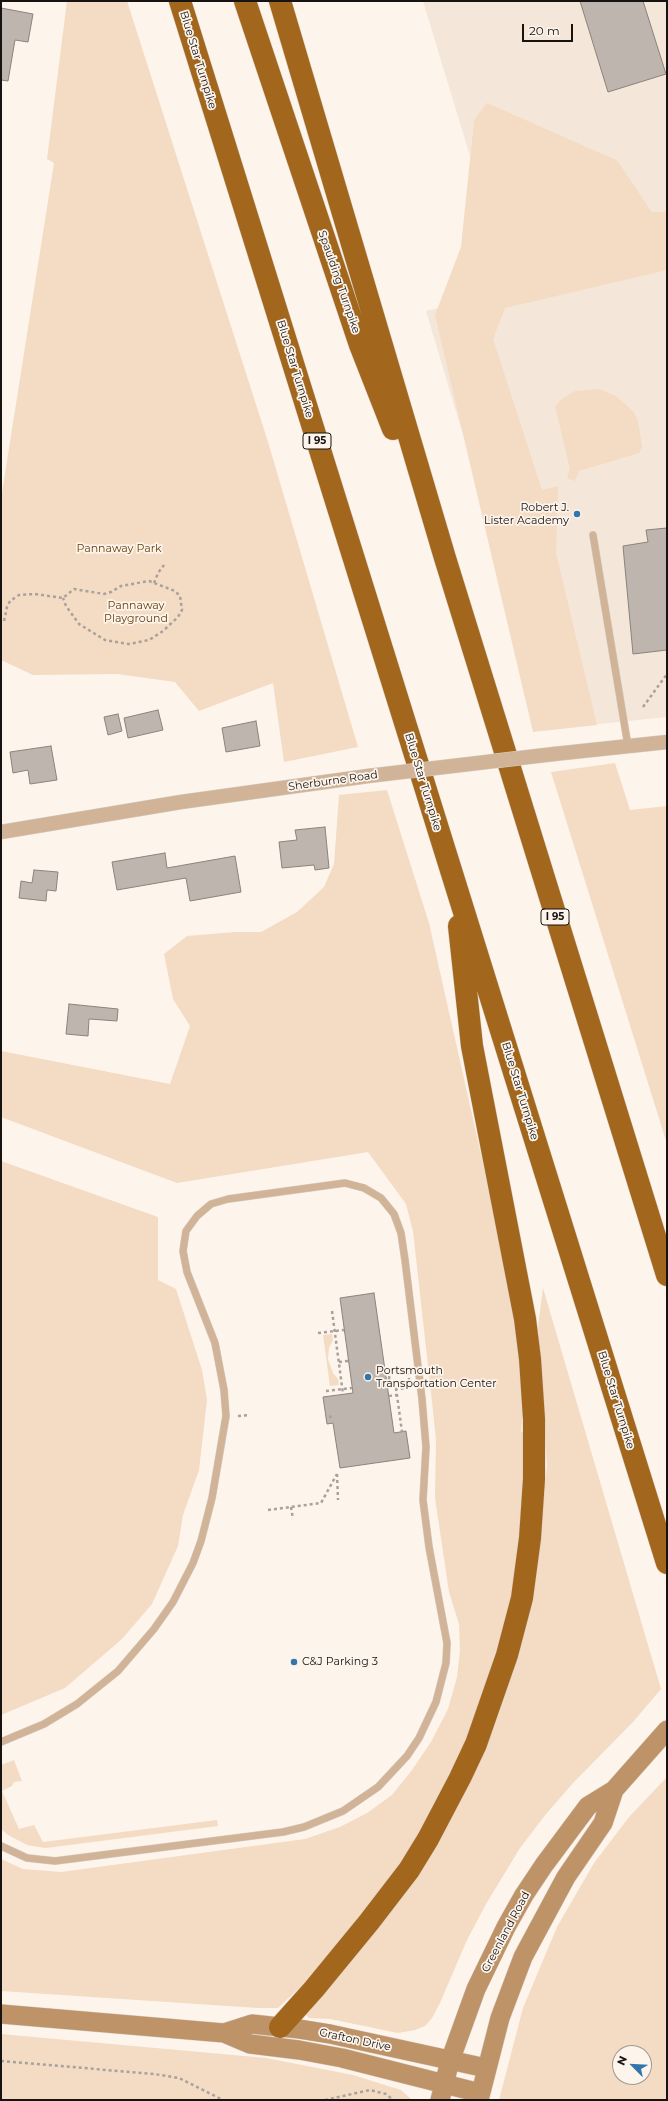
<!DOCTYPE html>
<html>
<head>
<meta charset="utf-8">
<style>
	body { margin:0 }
	#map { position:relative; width:668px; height:2101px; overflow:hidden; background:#fdf4ec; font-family:Montserrat,sans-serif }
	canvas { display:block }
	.frame { position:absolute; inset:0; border:2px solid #161310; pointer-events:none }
	.north { position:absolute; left:612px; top:2045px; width:40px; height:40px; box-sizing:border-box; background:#fdf4ec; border:1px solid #a19a94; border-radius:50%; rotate:294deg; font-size:11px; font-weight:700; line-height:16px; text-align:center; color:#161310 }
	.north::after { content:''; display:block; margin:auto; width:14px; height:18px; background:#3476ac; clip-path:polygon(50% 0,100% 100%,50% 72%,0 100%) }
	.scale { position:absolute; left:522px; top:24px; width:51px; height:18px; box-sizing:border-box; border:2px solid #161310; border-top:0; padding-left:5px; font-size:12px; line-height:14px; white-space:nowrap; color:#161310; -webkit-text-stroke:3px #fdf4ec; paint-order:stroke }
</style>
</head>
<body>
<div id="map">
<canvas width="668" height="2101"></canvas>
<div class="frame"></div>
<div class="north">N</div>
<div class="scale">20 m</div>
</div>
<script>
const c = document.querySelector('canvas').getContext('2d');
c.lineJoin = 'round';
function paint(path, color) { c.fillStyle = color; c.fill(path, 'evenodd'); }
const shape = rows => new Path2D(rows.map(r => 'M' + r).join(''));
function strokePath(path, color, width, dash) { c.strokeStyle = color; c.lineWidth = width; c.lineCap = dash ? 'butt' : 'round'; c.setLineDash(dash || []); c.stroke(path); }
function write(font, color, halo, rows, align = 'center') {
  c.font = font + ' Montserrat,sans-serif'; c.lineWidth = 3.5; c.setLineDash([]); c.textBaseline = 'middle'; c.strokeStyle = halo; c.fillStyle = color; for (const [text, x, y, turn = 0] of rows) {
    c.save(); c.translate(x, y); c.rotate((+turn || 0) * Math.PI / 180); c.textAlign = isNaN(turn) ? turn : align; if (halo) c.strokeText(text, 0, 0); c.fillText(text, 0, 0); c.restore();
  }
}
paint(shape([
	[423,1,667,1,667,211,652,212,618,161,474,120,470,156],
	[667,257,667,717,551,729,426,311]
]), '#f4e6d8');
paint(shape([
	[67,1,127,1,268,442,358,747,284,762,273,683,199,711,175,682,117,674,33,675,1,660,1,499,54,163,47,159],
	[487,103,618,161,652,212,667,211,667,270,505,308,493,339,542,490,558,486,556,553,597,725,533,732,435,315,461,247,474,120],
	[599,389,616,396,634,412,638,421,642,447,639,453,579,471,575,481,567,478,570,469,555,406,562,399,575,391],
	[615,763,630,810,667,806,667,1144,551,772],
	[387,790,429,923,513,1297,524,1401,521,1432,527,1432,523,1536,505,1634,468,1739,431,1815,398,1868,315,1973,278,2008,258,2008,1,1991,1,1859,23,1869,61,1872,305,1839,340,1827,367,1813,392,1795,412,1770,431,1742,448,1709,457,1677,460,1650,459,1624,449,1592,435,1498,436,1440,433,1411,413,1231,406,1204,368,1152,177,1183,1,1117,1,1051,170,1084,190,1026,173,999,164,954,187,936,235,932,261,932,297,912,324,887,334,864,339,795],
	[1,1161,158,1217,158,1280,176,1289,202,1370,207,1400,199,1470,183,1515,178,1546,152,1604,122,1639,65,1688,1,1715],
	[543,1288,661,1689,633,1722,574,1782,546,1814,520,1848,486,1904,467,1940,440,2003,432,2018,425,2026,415,2030,398,2033,330,2019,309,2018,305,2014,425,1861,539,1541,547,1466,538,1326],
	[332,1334,333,1340,329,1348,328,1359,333,1373,338,1379,339,1385,330,1386,323,1335],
	[14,1760,22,1781,14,1782,12,1786,2,1791,19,1829,34,1825,43,1842,217,1820,218,1826,54,1847,45,1848,27,1845,8,1835,1,1829,1,1765],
	[667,1777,667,2100,499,2100,523,2008,557,1927,594,1863,629,1817],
	[620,2053,644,2053,644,2077,620,2077],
	[1,2034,266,2058,353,2075,401,2090,412,2100,1,2100]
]), '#f4dbc3');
const building = shape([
	[580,1,643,1,666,74,608,92,580,1],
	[1,8,33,14,28,42,15,40,8,81,1,80,1,8],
	[667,528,667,650,633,654,623,546,648,542,646,530,667,528],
	[158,710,163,730,128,738,124,718,158,710],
	[118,714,122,731,108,735,104,717,118,714],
	[256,721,260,746,226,752,222,728,256,721],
	[51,746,57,780,30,784,28,770,13,773,10,752,51,746],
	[325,827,329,868,315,870,314,865,282,868,279,842,297,840,295,830,325,827],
	[165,853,167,868,235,856,241,892,190,901,186,878,117,890,112,862,165,853],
	[34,870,58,872,56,891,47,890,46,901,19,898,21,881,32,883,34,870],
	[69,1004,118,1009,117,1021,89,1019,88,1036,66,1034,69,1004],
	[374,1293,394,1433,406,1431,410,1458,340,1468,333,1423,327,1424,323,1397,353,1393,340,1298,374,1293]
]);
paint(building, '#beb6ae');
strokePath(building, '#8b837c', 1);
const lane = shape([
	[593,535,628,746],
	[1,1742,44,1724,77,1704,118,1671,154,1629,173,1602,193,1563,201,1541,212,1498,226,1416,224,1390,215,1343,187,1272,183,1251,186,1231,197,1216,211,1204,228,1199,345,1183,364,1188,381,1198,394,1214,401,1233,405,1260,422,1399,426,1447,423,1500,429,1547,447,1643,446,1663,436,1702,419,1738,407,1756,378,1787,343,1811,304,1827,283,1832,55,1861,27,1858,1,1846]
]);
const street = shape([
	[554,754,667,742],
	[1,832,181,802,368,776]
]);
const secondary = shape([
	[1,2014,224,2033,250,2044,299,2050,342,2058,480,2093],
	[224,2033,252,2024,299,2029,330,2034,486,2068],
	[440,2100,450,2061,476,1989,506,1927,524,1895,544,1865,588,1806,614,1790,667,1730],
	[479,2100,500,2018,523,1957,566,1877,603,1823,614,1790]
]);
const highway = shape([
	[180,1,667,1563],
	[245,1,360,345,393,429],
	[280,1,445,558,667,1275],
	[280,2027,314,1989,369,1922,409,1870,428,1839,460,1778,476,1744,507,1655,522,1598,530,1538,534,1479,534,1419,530,1359,525,1319,472,1046,459,926]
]);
strokePath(lane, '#d8d0c9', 8);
strokePath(street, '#d8d0c9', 15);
strokePath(secondary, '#d8d0c9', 20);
strokePath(highway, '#d8d0c9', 23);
strokePath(shape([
	[154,583,158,573,164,565],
	[4,621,7,607,10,601,19,595,35,594,63,598,74,589,104,594,111,592,121,586,149,581,175,591,180,596,182,610,178,617,163,631,149,640,129,644,105,640,79,624,66,606,63,598],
	[643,707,667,674],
	[332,1311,343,1394],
	[318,1333,344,1330],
	[339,1362,348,1361],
	'389 1379a10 10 0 1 1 20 0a10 10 0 1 1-20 0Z',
	[396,1388,402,1432],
	[326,1391,352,1388],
	[389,1396,397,1395],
	[238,1416,249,1415],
	[329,1417,335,1416],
	[337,1474,338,1500],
	[291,1507,293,1519],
	[268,1510,321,1503,337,1474],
	[1,2061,154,2074,179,2078,223,2100],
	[325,2100,370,2090,386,2094,393,2100]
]), '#a9a29c', 2.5, [3, 3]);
strokePath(lane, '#d1b498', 7);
strokePath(street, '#d1b498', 14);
strokePath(secondary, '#be9368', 19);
strokePath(highway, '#a2661c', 22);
const streetBridge = shape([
	[368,776,554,754]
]);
strokePath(streetBridge, '#d8d0c9', 15, []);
strokePath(streetBridge, '#d1b498', 14);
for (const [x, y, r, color] of [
	[577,514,4,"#3476ac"],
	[368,1377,4,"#3476ac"],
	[294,1662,4,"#3476ac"]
]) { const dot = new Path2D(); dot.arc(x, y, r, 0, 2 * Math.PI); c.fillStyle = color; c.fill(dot); strokePath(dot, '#fdf4ec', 1.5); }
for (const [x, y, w] of [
	[317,441,28],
	[555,917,28]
]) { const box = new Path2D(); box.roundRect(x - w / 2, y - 8, w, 16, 3); c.fillStyle = '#fdf4ec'; c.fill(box); strokePath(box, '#161310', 1); }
write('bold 10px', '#161310', null, [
	["I 95",317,441],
	["I 95",555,917]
]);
write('11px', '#161310', '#fdf4ec', [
	["Blue Star Turnpike",198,60,73],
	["Spaulding Turnpike",339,282,71],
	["Blue Star Turnpike",295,369,73],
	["Sherburne Road",333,781,-8],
	["Blue Star Turnpike",423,782,73],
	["Blue Star Turnpike",520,1091,73],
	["Blue Star Turnpike",616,1400,73],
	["Greenland Road",506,1932,-62],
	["Grafton Drive",355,2040,12]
]);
write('11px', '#161310', '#fdf4ec', [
	["Robert J.",569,508,"right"],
	["Lister Academy",569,521,"right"],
	["Portsmouth",376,1371],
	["Transportation Center",376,1384],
	["C&J Parking 3",302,1662]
], 'left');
write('11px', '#69410e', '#fdf4ec', [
	["Pannaway Park",119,549],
	["Pannaway",136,606],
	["Playground",136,619]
]);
</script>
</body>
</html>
